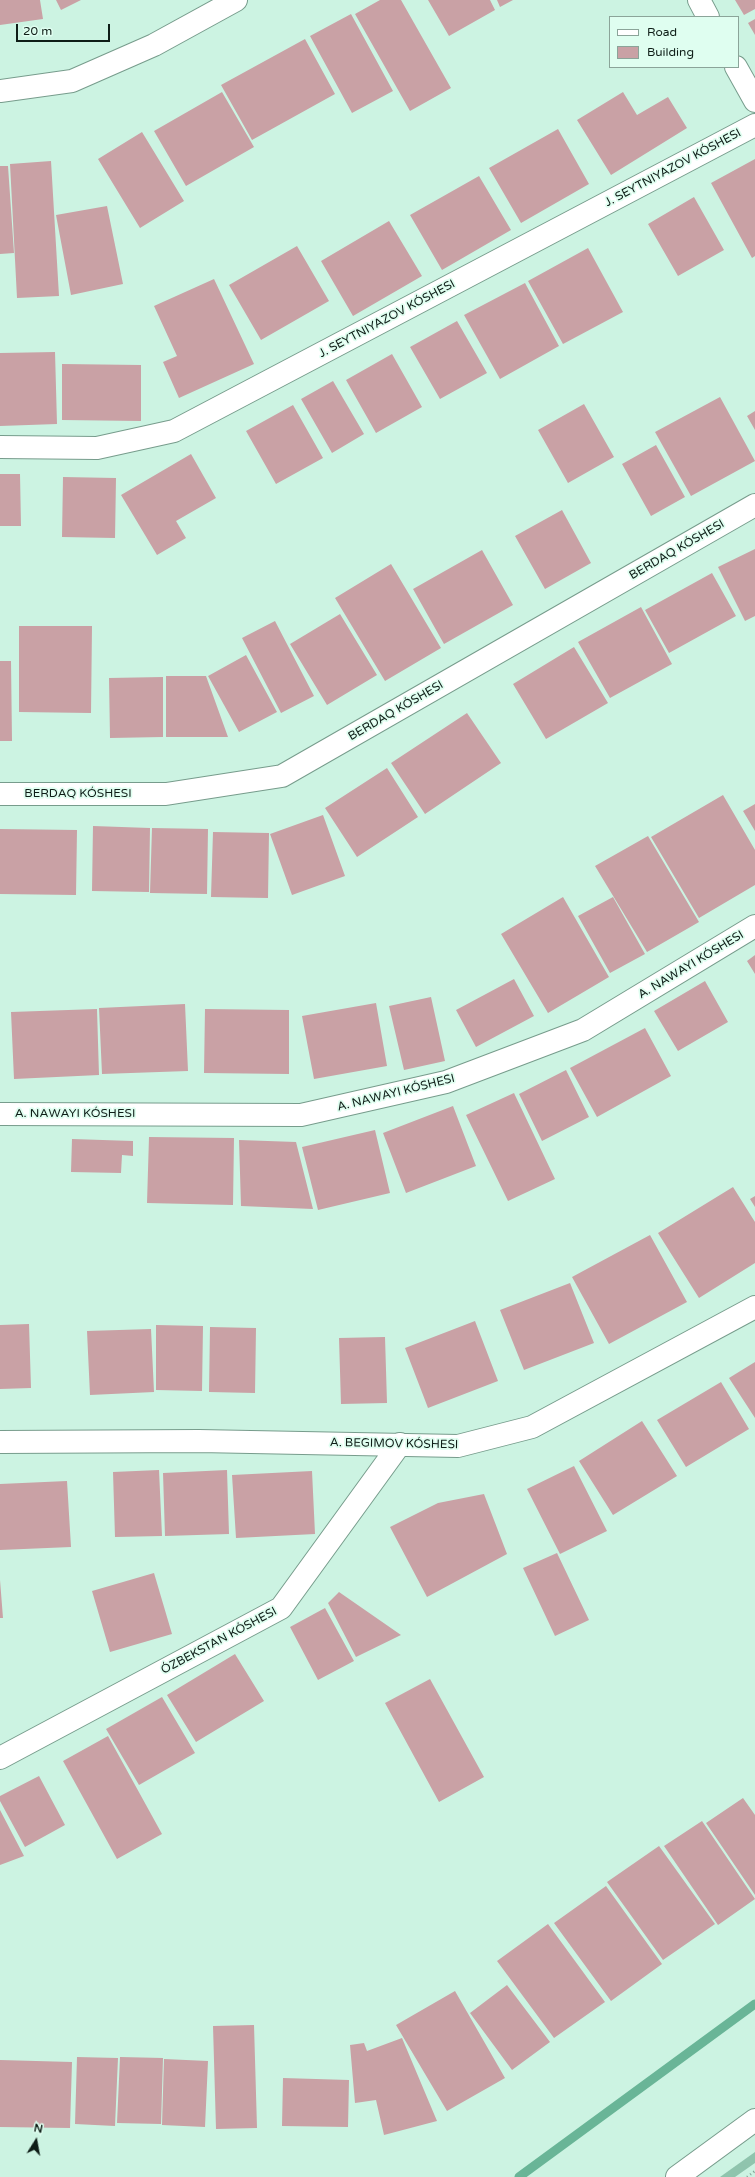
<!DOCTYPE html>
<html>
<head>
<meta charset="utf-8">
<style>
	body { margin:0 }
	#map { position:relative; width:755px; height:2177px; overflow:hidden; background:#ccf3e2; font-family:"Varela Round",sans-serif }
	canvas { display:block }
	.legend { position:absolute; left:609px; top:16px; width:130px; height:52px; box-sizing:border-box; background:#dffef0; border:1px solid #8ba499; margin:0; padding:5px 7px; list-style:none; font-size:12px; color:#0e1d17 }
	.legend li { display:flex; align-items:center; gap:8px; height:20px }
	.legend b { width:20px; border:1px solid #8ba499 }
	.north { position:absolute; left:16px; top:2121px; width:40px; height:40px; -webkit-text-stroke:3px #dffef0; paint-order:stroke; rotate:11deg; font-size:11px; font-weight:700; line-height:16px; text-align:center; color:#0e1d17 }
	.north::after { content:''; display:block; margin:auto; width:14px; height:18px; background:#0e1d17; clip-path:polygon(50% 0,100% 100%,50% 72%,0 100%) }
	.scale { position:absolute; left:16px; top:24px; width:94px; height:18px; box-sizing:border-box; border:2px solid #0e1d17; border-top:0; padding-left:5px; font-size:12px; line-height:14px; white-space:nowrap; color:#0e1d17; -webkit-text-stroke:3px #dffef0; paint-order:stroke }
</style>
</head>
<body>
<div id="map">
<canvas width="755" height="2177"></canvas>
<ul class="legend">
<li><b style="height:5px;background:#fff"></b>Road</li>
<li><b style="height:11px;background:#c9a1a5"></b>Building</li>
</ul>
<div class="north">N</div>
<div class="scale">20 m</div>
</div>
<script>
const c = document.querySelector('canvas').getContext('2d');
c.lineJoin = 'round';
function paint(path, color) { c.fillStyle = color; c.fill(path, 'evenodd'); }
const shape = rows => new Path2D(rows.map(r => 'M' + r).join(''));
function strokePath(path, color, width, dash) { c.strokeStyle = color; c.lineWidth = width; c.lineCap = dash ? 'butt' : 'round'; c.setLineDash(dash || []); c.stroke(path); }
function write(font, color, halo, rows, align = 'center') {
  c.font = font + ' "Varela Round",sans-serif'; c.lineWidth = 3.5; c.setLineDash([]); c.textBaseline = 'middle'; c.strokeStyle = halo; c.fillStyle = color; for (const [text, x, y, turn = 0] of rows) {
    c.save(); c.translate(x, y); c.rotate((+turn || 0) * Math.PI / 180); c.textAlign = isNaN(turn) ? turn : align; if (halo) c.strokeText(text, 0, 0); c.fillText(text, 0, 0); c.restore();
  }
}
paint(shape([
	[755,2152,755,2163,735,2177,720,2177]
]), '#8fc4ad');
strokePath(shape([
	[519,2177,755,2004]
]), '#69b597', 9);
paint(shape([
	[0,0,40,0,43,19,0,25],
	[56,0,81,0,61,10],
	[380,0,401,0,451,88,410,111,355,14],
	[428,0,490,0,495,10,449,36],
	[497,0,513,0,500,7],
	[735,0,755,0,755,9,744,15],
	[351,14,393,91,352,113,310,36],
	[755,19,755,35,748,23],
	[305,39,335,94,252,140,221,85],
	[222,92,254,147,186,186,154,131],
	[623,92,637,115,668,97,687,128,611,175,577,120],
	[558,129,589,184,521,223,489,168],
	[142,132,184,201,140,228,98,159],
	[755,159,755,256,752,258,711,183],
	[51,161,59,296,17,298,10,164],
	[0,166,8,166,14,253,0,254],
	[479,176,511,230,442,270,410,215],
	[694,197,724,250,678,276,648,224],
	[107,206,123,284,71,295,56,215],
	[389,221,422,276,353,316,321,261],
	[297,246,329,301,261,340,229,285],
	[588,248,623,312,563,344,528,281],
	[214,279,254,364,179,398,163,362,177,356,154,306],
	[525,283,559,346,500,379,464,315],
	[457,321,487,373,440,399,410,347],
	[55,352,57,424,0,426,0,353],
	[392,354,422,407,376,433,346,380],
	[62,364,141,365,141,421,62,420],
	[333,381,364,434,332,453,301,399],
	[720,397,755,461,691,496,655,432],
	[584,404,614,457,568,483,538,430],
	[293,405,323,458,276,484,246,431],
	[755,411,755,430,747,416],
	[656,445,685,497,651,516,622,464],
	[191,454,216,498,176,521,186,538,157,555,121,495],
	[0,474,20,474,21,526,0,526],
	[63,477,116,478,115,538,62,537],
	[562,510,591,563,545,589,515,536],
	[755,549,755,616,745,621,718,567],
	[482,550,513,605,444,644,413,589],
	[391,564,441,648,385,681,335,598],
	[712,573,736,616,669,653,645,610],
	[641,607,672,664,610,698,578,642],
	[340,614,377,675,327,705,290,644],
	[275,621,314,696,281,713,242,638],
	[19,626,92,626,91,713,19,712],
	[574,647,608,703,546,739,513,684],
	[246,655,277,712,239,732,208,676],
	[0,661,11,661,12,741,0,741],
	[166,676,206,676,228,737,166,737],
	[163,677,163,737,110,738,109,678],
	[467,713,501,763,425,814,391,763],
	[387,768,418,817,357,857,325,808],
	[723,795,755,850,755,885,699,918,651,837],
	[755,804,755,831,743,811],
	[323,815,345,876,292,895,270,834],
	[93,826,150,828,149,892,92,891],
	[152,828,208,829,207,894,150,893],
	[0,829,77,830,76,895,0,894],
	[213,832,269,833,268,898,211,897],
	[648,836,699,922,647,952,595,866],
	[563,897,609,977,548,1013,501,934],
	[613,897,645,954,610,973,578,916],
	[755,955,755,974,747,961],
	[514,979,534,1016,476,1047,456,1010],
	[705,981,728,1022,678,1051,654,1011],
	[431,997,445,1061,404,1070,389,1006],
	[376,1003,387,1066,314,1079,302,1016],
	[185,1004,188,1071,102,1074,99,1008],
	[97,1009,99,1075,14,1079,11,1012],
	[205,1009,289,1010,289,1074,204,1073],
	[645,1028,671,1076,597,1117,570,1068],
	[566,1070,589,1117,542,1141,519,1094],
	[514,1093,555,1179,508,1201,466,1115],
	[453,1106,476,1166,406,1193,383,1133],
	[375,1130,390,1193,318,1210,302,1147],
	[149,1137,234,1138,233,1205,147,1203],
	[72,1139,133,1141,133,1156,122,1155,121,1173,71,1172],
	[239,1140,296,1142,313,1209,241,1206],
	[733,1187,755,1222,755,1263,699,1298,658,1233],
	[755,1196,755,1207,750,1199],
	[650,1235,687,1302,609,1344,572,1277],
	[570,1283,594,1343,524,1370,500,1310],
	[475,1321,498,1381,428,1408,405,1348],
	[29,1324,31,1388,0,1389,0,1325],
	[156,1325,203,1326,202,1391,156,1390],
	[210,1327,256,1328,255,1393,209,1392],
	[151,1329,154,1392,90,1395,87,1331],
	[385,1337,387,1403,341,1404,339,1338],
	[755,1362,755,1418,729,1378],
	[721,1382,749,1429,686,1467,657,1420],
	[642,1421,677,1476,613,1515,579,1461],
	[574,1466,607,1531,560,1554,527,1489],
	[159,1470,162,1536,115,1537,113,1472],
	[227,1470,229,1534,165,1536,163,1473],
	[312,1471,315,1534,236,1538,232,1475],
	[67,1481,71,1547,0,1550,0,1484],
	[484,1494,507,1554,427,1597,390,1527,438,1503],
	[557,1553,589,1620,555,1636,523,1568],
	[154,1573,172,1634,110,1652,92,1591],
	[0,1580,3,1618,0,1618],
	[339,1592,401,1635,356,1657,328,1603],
	[325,1608,354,1661,318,1680,290,1627],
	[235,1654,264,1701,196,1742,167,1695],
	[430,1679,484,1777,439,1802,385,1703],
	[162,1697,195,1753,139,1785,106,1729],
	[108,1736,162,1834,117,1859,63,1761],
	[39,1776,65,1825,25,1847,0,1801,0,1796],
	[743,1798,755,1815,755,1895,706,1823],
	[0,1810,24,1856,0,1865],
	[702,1821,755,1899,718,1925,664,1846],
	[659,1846,715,1924,663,1960,607,1882],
	[606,1886,662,1964,611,2001,554,1923],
	[548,1924,605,2002,554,2038,497,1961],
	[507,1985,550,2042,512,2070,470,2013],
	[455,1991,505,2078,447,2111,396,2025],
	[254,2025,257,2128,216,2129,213,2026],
	[402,2038,437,2121,384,2135,376,2100,355,2103,350,2045,364,2043,367,2051],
	[77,2057,118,2058,115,2126,75,2124],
	[120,2057,163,2058,161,2124,117,2123],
	[164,2059,208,2061,205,2127,162,2125],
	[0,2060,72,2062,70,2128,0,2127],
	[283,2078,349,2080,348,2127,282,2126]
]), '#c9a1a5');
const minor = shape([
	[699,0,708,17],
	[736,67,755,101],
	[0,91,72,81,154,45,236,0],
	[0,447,97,448,174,431,755,125],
	[0,794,166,794,282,776,755,505],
	[0,1114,301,1115,446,1082,583,1030,755,926],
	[0,1442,199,1441,458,1446,532,1427,755,1307],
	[0,1758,281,1608,400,1444],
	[677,2177,755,2120]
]);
strokePath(minor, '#779c8c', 24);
strokePath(shape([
	[747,2177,755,2171]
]), '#84a295', 2.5, [1, 3]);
strokePath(minor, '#fff', 22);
write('12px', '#0e1d17', '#dffef0', [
	["J. SEYTNIYAZOV KÓSHESI",673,168,-28],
	["J. SEYTNIYAZOV KÓSHESI",387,319,-28],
	["BERDAQ KÓSHESI",677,550,-30],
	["BERDAQ KÓSHESI",396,711,-30],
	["BERDAQ KÓSHESI",78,794],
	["A. NAWAYI KÓSHESI",691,965,-31],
	["A. NAWAYI KÓSHESI",396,1093,-14],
	["A. NAWAYI KÓSHESI",75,1114],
	["A. BEGIMOV KÓSHESI",394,1444,1],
	["ÓZBEKSTAN KÓSHESI",219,1641,-28]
]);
</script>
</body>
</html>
